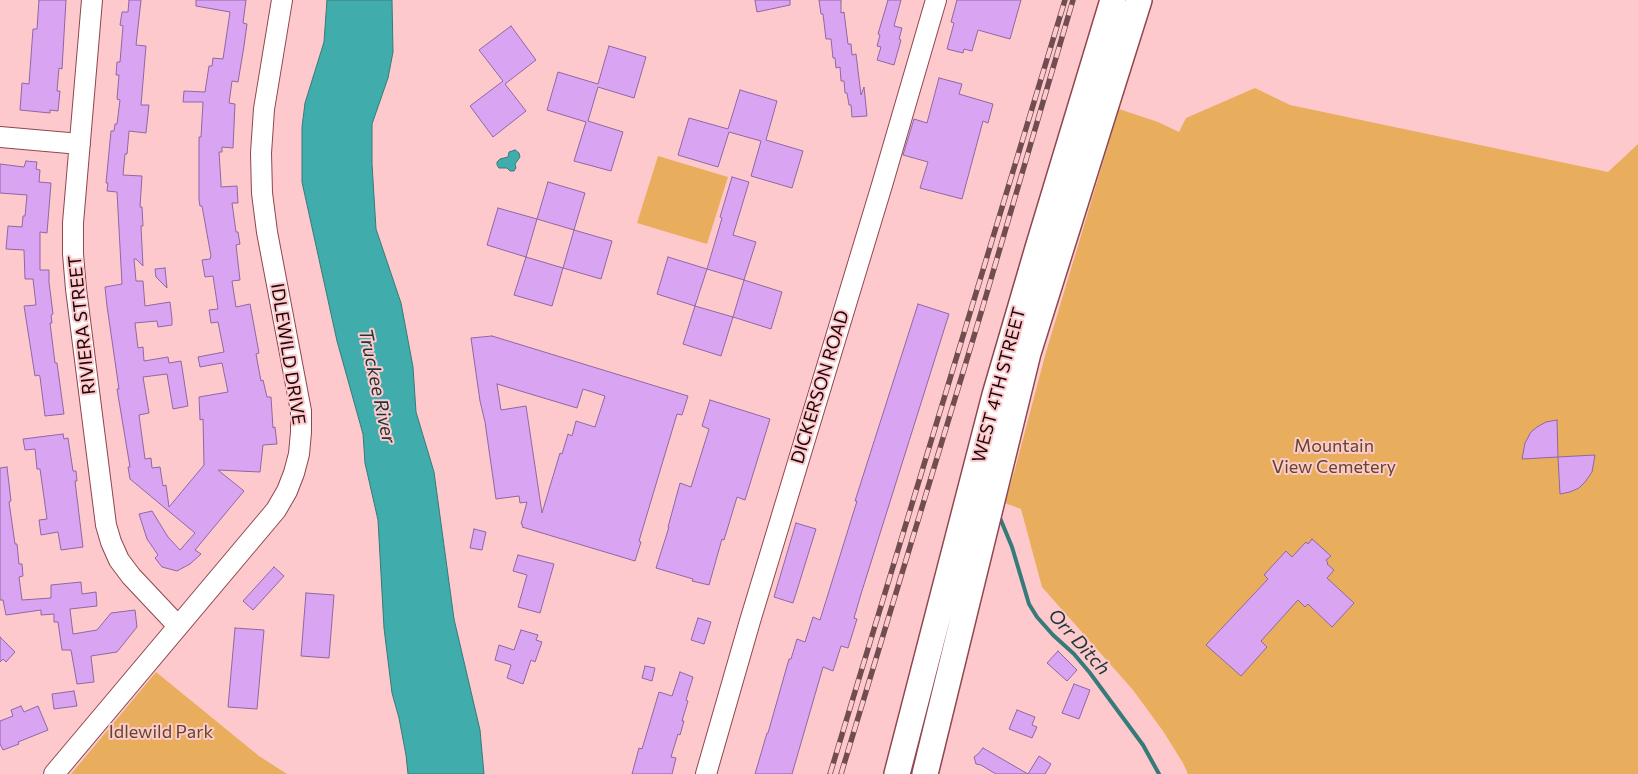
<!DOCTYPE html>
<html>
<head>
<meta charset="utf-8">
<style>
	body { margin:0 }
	canvas { display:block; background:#fdc9cc }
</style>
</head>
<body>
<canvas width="1638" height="774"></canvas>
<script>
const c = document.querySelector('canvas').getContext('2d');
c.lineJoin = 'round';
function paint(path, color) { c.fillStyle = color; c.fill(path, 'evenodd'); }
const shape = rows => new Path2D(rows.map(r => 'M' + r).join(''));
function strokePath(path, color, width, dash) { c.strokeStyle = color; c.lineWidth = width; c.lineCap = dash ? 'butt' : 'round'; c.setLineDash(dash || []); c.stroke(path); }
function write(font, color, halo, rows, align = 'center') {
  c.font = font + ' Commissioner,sans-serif'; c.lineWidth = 4; c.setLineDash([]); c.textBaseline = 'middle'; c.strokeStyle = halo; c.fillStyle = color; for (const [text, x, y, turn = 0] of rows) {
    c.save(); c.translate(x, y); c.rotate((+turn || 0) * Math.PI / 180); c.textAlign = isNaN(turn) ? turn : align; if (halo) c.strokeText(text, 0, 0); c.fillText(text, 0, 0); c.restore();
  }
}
paint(shape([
	[1255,88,1290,105,1608,172,1638,144,1638,774,1188,774,1183,763,1163,731,1133,690,1042,587,1021,509,1005,503,1015,469,1046,352,1119,109,1158,122,1179,132,1186,118],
	[658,156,728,177,707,244,637,223],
	[156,672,259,756,287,774,71,774]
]), '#e8ae5d');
const water = shape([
	[327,0,392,0,393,52,388,78,372,124,372,164,376,229,401,303,413,367,416,412,434,472,454,619,480,730,484,774,408,774,406,755,399,718,392,693,384,628,378,520,365,463,363,434,337,341,302,182,302,127,305,103,324,42,327,0],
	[515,150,519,153,520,157,515,164,516,168,514,171,510,171,507,168,499,168,497,165,497,162,500,159,508,157,509,152,515,150]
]);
paint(water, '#40acab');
strokePath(water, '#377a7a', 1);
strokePath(shape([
	[1000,518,1012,547,1029,604,1037,617,1053,635,1074,654,1090,673,1143,745,1159,774]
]), '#377a7a', 4);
const building = shape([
	[39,0,66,0,62,69,59,68,57,91,60,91,58,111,50,110,50,113,20,110,22,83,29,84,33,29,37,29,39,0],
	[129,0,141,0,136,45,146,46,141,105,149,105,146,133,129,131,127,154,125,154,123,175,142,176,140,207,142,207,143,226,141,226,143,266,136,259,134,259,136,281,143,281,145,306,170,302,172,319,172,325,158,327,157,321,135,323,138,348,143,347,144,361,168,357,169,363,181,361,188,406,173,409,167,374,143,377,149,413,139,415,145,459,151,458,152,468,160,467,163,486,166,485,169,507,204,465,203,419,200,420,199,397,228,392,222,363,200,367,198,357,224,352,218,322,211,323,209,310,218,309,213,276,205,277,202,260,210,259,211,256,202,206,200,206,199,200,199,137,201,137,203,102,183,102,184,91,205,92,209,66,212,66,213,58,223,59,230,12,196,6,196,0,246,0,243,23,247,24,244,46,238,82,232,81,229,103,235,104,233,148,222,147,222,152,219,152,221,183,221,187,237,186,238,203,232,203,236,232,238,232,240,244,236,245,240,280,232,281,236,307,250,304,259,353,256,354,261,381,263,380,267,397,271,397,273,428,275,427,277,444,263,445,260,472,218,470,244,491,195,550,201,554,190,564,177,571,162,567,155,558,158,555,147,539,139,514,152,511,168,537,180,550,195,533,130,479,128,467,130,467,117,389,119,389,107,306,105,287,122,284,117,192,107,191,108,183,106,183,111,131,114,131,115,124,117,124,120,100,117,99,119,75,116,75,117,62,120,62,123,26,120,25,122,12,128,12,129,0],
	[755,0,790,0,790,5,757,12,755,0],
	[819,0,841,0,841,13,844,12,848,44,851,44,852,55,856,54,861,95,864,87,867,116,852,117,851,105,849,105,847,93,845,93,844,81,841,81,840,67,836,68,835,58,833,58,831,39,826,39,823,14,821,14,819,0],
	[888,0,901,0,894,26,902,28,899,39,901,40,894,65,877,60,881,47,877,46,880,35,878,34,888,0],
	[957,0,1021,0,1010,39,978,30,972,51,964,49,963,53,947,49,954,23,951,22,957,0],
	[511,26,536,60,505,84,526,111,493,137,470,106,503,81,479,50,511,26],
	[609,46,646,57,634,98,598,87,588,121,623,132,611,171,574,161,586,122,547,110,558,72,598,84,609,46],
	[939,78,962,84,959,94,993,104,988,123,983,121,962,199,920,188,928,162,903,155,914,119,927,123,939,78],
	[740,90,777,101,766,140,803,151,792,188,751,176,761,141,729,132,718,167,678,155,689,118,728,129,740,90],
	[26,161,37,162,36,169,40,170,39,182,51,183,47,233,40,232,40,270,49,270,49,282,53,314,51,315,52,323,50,323,55,363,57,363,64,414,45,416,40,377,39,375,35,376,24,306,36,305,33,279,25,279,24,250,6,249,8,226,22,227,23,216,25,216,27,195,0,193,0,164,24,167,26,161],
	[732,177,749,182,733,235,756,242,744,280,707,269,722,218,720,217,732,177],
	[548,182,585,193,574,230,537,219,548,182],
	[498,208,537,219,526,257,487,245,498,208],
	[574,230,612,241,601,279,563,268,574,230],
	[526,257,563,268,552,306,514,295,526,257],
	[668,257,707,269,695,306,657,294,668,257],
	[165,268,167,288,156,277,155,269,165,268],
	[744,280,782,292,771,329,733,317,744,280],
	[918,304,949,314,861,594,854,618,857,619,848,648,841,646,833,671,823,667,792,774,755,774,767,733,768,733,789,659,791,659,797,639,805,642,813,617,820,620,857,501,855,501,918,304],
	[695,306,733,317,721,356,683,344,695,306],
	[492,336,688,396,682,415,677,414,639,541,641,542,635,561,522,527,523,525,521,524,527,502,520,503,519,496,496,499,485,422,480,401,471,338,492,336],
	[497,384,577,408,583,389,605,396,595,427,576,421,572,436,568,434,562,454,560,453,542,513,526,406,501,410,497,384],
	[710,400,770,419,745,500,737,497,724,540,722,539,709,585,692,581,693,579,656,568,669,527,668,527,680,483,691,487,709,429,702,426,710,400],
	[1557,420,1558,457,1595,455,1592,472,1585,482,1579,488,1570,492,1560,494,1558,457,1522,459,1525,443,1531,432,1537,427,1546,422,1557,420],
	[63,434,64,439,68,438,73,471,76,471,77,481,75,481,83,547,61,550,58,532,41,535,39,520,47,519,40,469,37,469,35,449,25,450,23,439,63,434],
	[7,467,11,501,9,502,15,544,17,544,19,564,22,564,23,576,19,577,22,600,51,598,51,585,81,582,82,594,96,592,97,606,70,609,73,634,97,630,111,613,135,610,137,627,117,652,91,656,94,682,77,684,71,650,62,650,58,622,54,622,54,614,41,615,41,610,6,615,3,600,0,600,0,468,7,467],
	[796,523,816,529,793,603,774,597,796,523],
	[474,529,486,532,482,550,470,548,474,529],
	[1312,539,1331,556,1326,560,1328,563,1327,564,1334,570,1327,578,1354,603,1332,627,1308,604,1305,607,1298,600,1261,641,1267,647,1241,676,1206,645,1268,579,1264,575,1286,551,1292,557,1306,542,1308,544,1312,539],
	[518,555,554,564,540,613,518,607,527,575,513,571,518,555],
	[274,567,284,576,253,610,243,601,274,567],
	[306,593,334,595,329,658,301,656,306,593],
	[698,618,711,622,704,644,691,640,698,618],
	[235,628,264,630,257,709,228,707,235,628],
	[521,630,538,635,536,640,542,642,535,662,531,660,523,684,507,678,511,665,495,660,499,645,514,650,521,630],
	[0,637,15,652,6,662,3,659,0,662,0,637],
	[1058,651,1077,670,1067,681,1047,663,1058,651],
	[645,666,655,668,652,681,642,678,645,666],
	[680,672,693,677,686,700,688,701,682,721,684,721,680,735,678,734,671,757,676,758,672,774,632,774,639,748,642,749,659,692,672,696,680,672],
	[1074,684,1090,690,1079,719,1062,713,1074,684],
	[74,691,77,706,54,709,52,694,74,691],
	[21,706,24,712,38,706,48,730,18,742,19,744,3,750,0,744,0,721,13,716,11,710,21,706],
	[1017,710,1035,717,1032,725,1037,727,1032,738,1009,729,1017,710],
	[983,748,1028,774,1039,756,1051,764,1045,774,996,774,981,765,976,764,974,757,978,754,983,748]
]);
paint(building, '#d9a5f3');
strokePath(building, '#8f67a2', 1);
const minor = shape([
	[92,0,73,223,73,254,76,289,106,525,111,542,119,560,131,576,178,626],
	[0,137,80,144],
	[54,774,276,510,287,491,294,473,299,454,301,432,301,411,267,232,262,193,261,153,264,109,282,0],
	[706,774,750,621,882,185,936,0]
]);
const major = shape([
	[897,774,995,395,1038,248,1113,0],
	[925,774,1028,353,1139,0]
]);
strokePath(minor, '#8f464f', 22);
strokePath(major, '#8f464f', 28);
strokePath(minor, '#fff', 20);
strokePath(major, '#fff', 25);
const rail = shape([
	[830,774,1065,0],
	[841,774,981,313,1073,0]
]);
strokePath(rail, '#714c50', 5.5);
strokePath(rail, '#fdc9cc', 4, [11]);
write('18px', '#210509', '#fdc9cc', [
	["RIVIERA STREET",82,325,-96],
	["IDLEWILD DRIVE",288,354,81],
	["WEST 4TH STREET",999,385,-75],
	["DICKERSON ROAD",820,387,-73]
]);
write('18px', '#604725', '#fdc9cc', [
	["Mountain",1334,446],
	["View Cemetery",1334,467],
	["Idlewild Park",161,732]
]);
write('italic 19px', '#1d3535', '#fdc9cc', [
	["Truckee River",377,386,78],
	["Orr Ditch",1079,642,48]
]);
</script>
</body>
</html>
